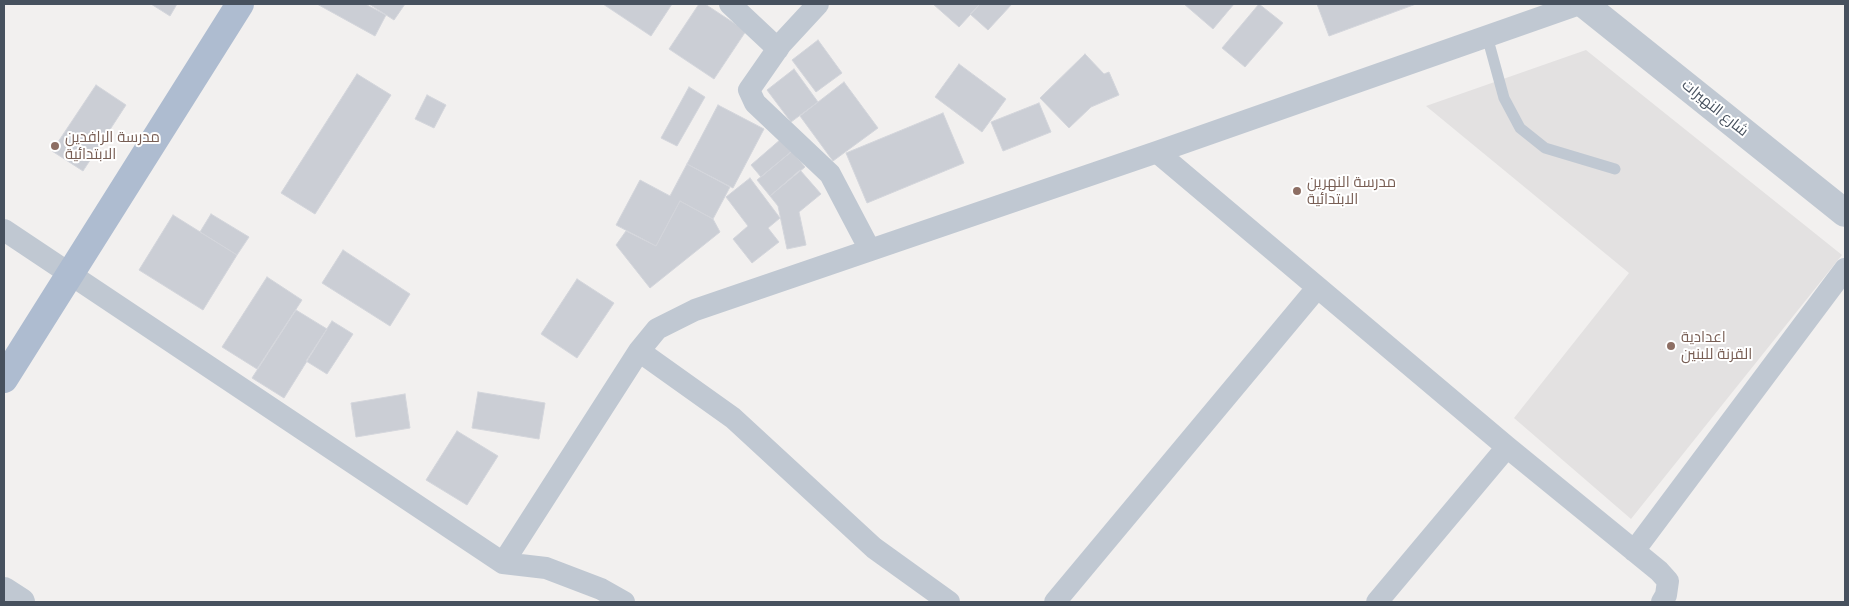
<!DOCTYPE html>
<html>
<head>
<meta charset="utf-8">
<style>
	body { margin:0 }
	#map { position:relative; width:1849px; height:606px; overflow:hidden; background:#f2f0ef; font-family:Raleway,sans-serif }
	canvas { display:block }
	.frame { position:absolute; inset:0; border:5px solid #47515e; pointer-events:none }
</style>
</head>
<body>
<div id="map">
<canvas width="1849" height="606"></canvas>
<div class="frame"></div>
</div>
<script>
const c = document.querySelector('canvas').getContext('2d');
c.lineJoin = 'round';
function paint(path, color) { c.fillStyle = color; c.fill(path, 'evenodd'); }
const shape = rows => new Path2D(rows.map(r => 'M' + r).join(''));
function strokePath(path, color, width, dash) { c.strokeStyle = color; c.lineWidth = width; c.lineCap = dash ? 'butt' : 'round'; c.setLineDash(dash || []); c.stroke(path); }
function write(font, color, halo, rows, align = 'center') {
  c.font = font + ' Raleway,Cairo,sans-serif'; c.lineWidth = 4; c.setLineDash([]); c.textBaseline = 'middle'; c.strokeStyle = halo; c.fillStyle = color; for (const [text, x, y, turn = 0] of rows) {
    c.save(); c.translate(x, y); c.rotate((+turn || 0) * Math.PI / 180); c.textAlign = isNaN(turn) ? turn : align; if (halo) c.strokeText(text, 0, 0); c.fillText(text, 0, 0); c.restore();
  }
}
paint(shape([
	[1586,50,1842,255,1631,519,1514,418,1629,273,1426,106]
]), '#e3e1e1');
const building = shape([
	[151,4,177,4,170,16,151,4],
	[317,4,365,4,386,15,375,36,317,4],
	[369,4,405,4,394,20,369,4],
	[603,4,672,4,651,36,603,4],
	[699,4,705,4,746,31,714,79,669,49,699,4],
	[933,4,980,4,959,27,933,4],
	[980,4,1012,4,988,30,970,14,980,4],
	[1184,4,1234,4,1213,29,1184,4],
	[1259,4,1283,23,1245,67,1222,48,1259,4],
	[1317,4,1416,4,1329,36,1317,4],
	[818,40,842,73,816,92,792,60,818,40],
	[1085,54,1104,74,1109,72,1119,95,1091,107,1069,128,1040,98,1085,54],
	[959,64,1006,99,982,132,935,97,959,64],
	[794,69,818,102,791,122,767,90,794,69],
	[357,74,391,95,315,214,281,193,357,74],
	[844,82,878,128,833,161,800,116,844,82],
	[96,85,126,105,83,171,52,151,96,85],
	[689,87,705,97,677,146,661,138,689,87],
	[427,95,446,105,434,128,415,119,427,95],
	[1039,103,1051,132,1003,151,991,122,1039,103],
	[718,105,764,129,733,188,687,164,718,105],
	[943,113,964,163,867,203,846,153,943,113],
	[781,139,791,152,761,177,751,165,781,139],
	[792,151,805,167,770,196,757,180,792,151],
	[687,164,730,187,713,219,680,201,656,246,616,225,640,180,670,196,687,164],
	[800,170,821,194,799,212,806,245,787,249,778,206,770,196,800,170],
	[750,178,780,218,768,228,779,242,752,263,733,239,748,226,726,197,750,178],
	[680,201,713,219,720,232,650,288,616,245,626,231,656,246,680,201],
	[211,214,249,237,237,255,200,232,211,214],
	[173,215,237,255,203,310,139,270,173,215],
	[343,250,410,294,390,326,322,283,343,250],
	[267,277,302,300,257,369,222,347,267,277],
	[577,279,614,303,577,358,541,334,577,279],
	[296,310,327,329,284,398,252,378,296,310],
	[332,321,353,334,327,374,306,361,332,321],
	[478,392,545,403,539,439,472,428,478,392],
	[405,394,410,428,356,437,351,403,405,394],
	[457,431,498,456,467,505,426,480,457,431]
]);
paint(building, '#cbced5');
strokePath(building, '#d3d5db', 1);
strokePath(shape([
	[1487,36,1504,98,1520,128,1545,148,1615,169]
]), '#c0c8d2', 11);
strokePath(shape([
	[730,4,778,49],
	[818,4,781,44,749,90,755,103,830,174,870,250],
	[1157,152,1507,447,1659,571,1668,581,1666,595,1662,602],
	[4,230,503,563,546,568,601,589,624,602],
	[639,351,733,418,874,548,949,602],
	[1634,551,1845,269],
	[503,563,639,351,657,329,695,310,1157,152,1579,4],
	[1055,602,1317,288],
	[1377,602,1507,447]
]), '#c0c8d2', 22);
strokePath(shape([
	[1584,4,1845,213],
	[4,591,21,602]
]), '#c0c8d2', 28);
strokePath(shape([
	[4,379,240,4]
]), '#aebcd0', 28);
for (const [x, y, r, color] of [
	[55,146,5,"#8d6e63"],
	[1297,191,5,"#8d6e63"],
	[1671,346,5,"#8d6e63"]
]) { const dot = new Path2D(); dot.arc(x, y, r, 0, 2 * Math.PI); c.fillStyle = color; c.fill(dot); strokePath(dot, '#fff', 2); }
write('15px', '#47515e', '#fff', [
	["شارع النهيرات",1715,108,39]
]);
write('15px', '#785e54', '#fff', [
	["مدرسة الرافدين",65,137],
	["الابتدائية",65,154],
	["مدرسة النهرين",1307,182],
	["الابتدائية",1307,199],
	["اعدادية",1681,337],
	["القرنة للبنين",1681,354]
], 'left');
</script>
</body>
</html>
